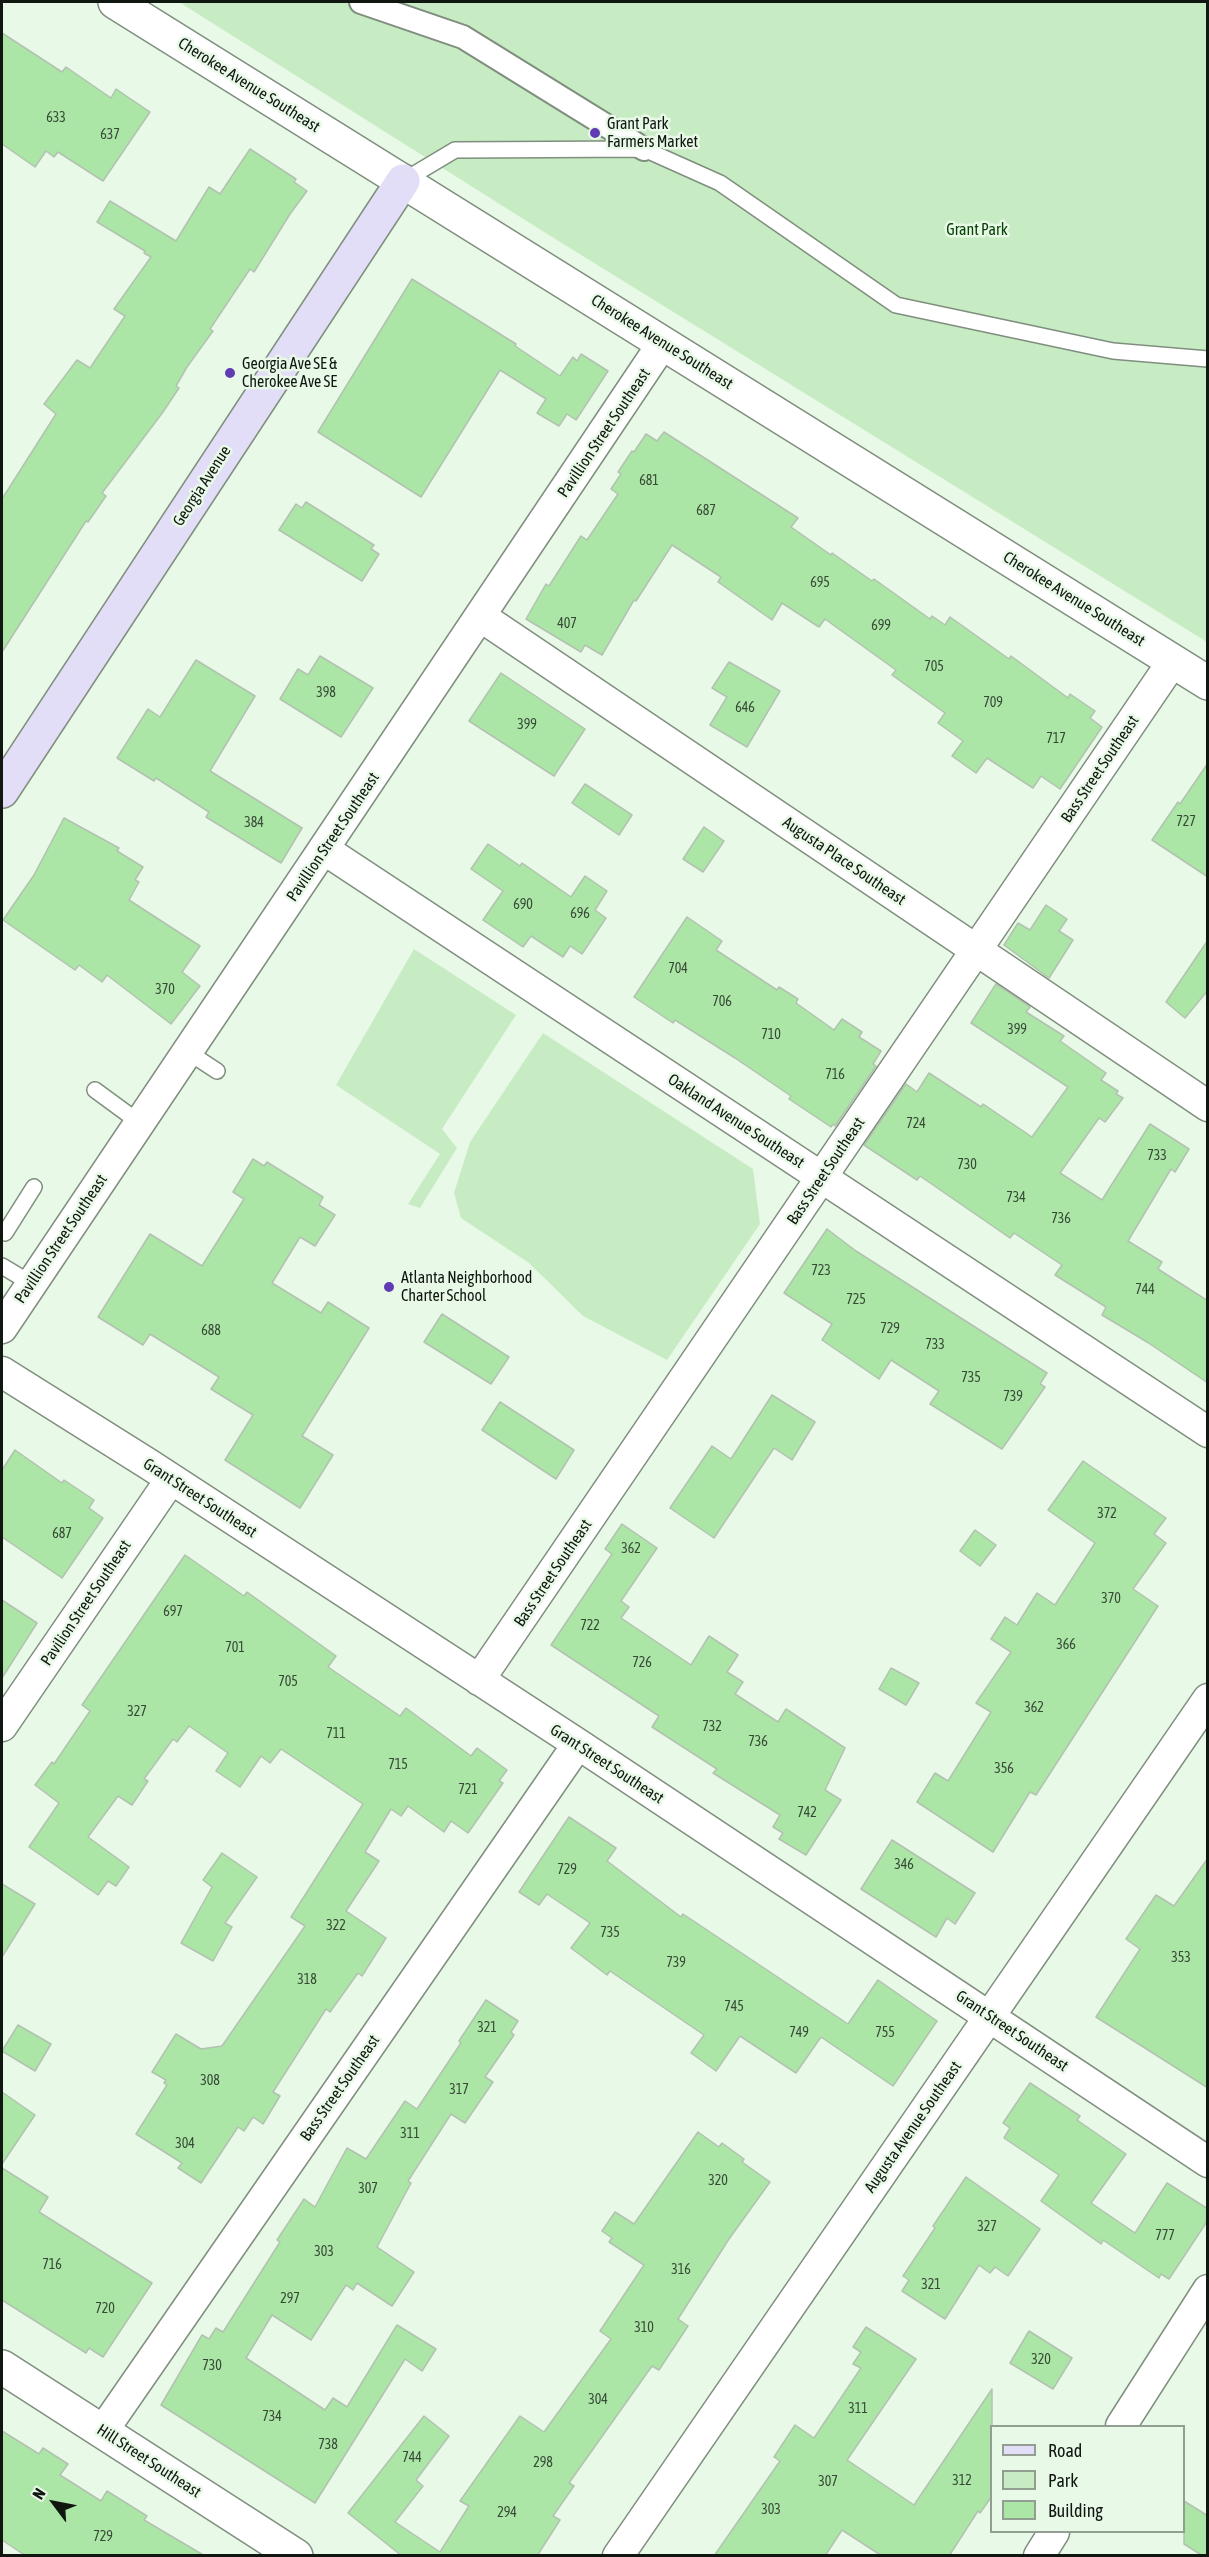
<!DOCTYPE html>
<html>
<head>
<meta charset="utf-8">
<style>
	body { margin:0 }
	#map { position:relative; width:1209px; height:2557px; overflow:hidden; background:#e9f9e7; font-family:"Asap Condensed",sans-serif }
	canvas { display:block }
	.frame { position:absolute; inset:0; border:3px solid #101610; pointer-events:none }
	.legend { position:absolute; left:990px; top:2425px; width:195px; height:108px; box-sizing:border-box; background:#e9f9e7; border:2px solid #929e91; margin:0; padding:8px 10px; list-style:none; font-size:18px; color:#101610 }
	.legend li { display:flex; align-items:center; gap:12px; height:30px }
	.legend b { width:30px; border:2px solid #929e91 }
	.north { position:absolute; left:24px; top:2473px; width:60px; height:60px; -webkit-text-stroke:4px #e9f9e7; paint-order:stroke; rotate:302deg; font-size:16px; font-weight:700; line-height:24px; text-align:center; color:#101610 }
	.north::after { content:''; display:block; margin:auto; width:21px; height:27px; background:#101610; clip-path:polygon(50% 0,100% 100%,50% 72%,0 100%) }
</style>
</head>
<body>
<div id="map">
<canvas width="1209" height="2557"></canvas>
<div class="frame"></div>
<ul class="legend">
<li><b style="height:8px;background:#e2def7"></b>Road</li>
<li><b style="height:16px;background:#c7ecc3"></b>Park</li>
<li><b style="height:16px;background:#ace6a7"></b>Building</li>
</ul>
<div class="north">N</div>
</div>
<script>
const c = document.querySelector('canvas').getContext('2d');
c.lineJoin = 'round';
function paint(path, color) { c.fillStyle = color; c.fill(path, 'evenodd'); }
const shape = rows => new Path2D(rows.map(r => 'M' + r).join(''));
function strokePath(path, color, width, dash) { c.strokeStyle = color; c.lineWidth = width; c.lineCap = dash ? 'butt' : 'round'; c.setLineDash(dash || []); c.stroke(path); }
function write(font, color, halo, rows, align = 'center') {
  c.font = font + ' "Asap Condensed",sans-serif'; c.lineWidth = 5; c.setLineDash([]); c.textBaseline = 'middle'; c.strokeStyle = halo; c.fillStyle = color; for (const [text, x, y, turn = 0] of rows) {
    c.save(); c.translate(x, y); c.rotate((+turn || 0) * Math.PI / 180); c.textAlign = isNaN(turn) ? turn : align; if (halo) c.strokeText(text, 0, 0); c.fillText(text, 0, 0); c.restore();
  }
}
paint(shape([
	[179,2,1207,2,1207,642,544,232],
	[414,949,516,1015,442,1129,457,1148,420,1208,408,1204,440,1154,336,1085],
	[543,1033,753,1169,760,1224,667,1360,583,1316,529,1263,461,1218,454,1193,470,1142]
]), '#c7ecc3');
const building = shape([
	[2,33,62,72,66,67,111,98,116,89,150,112,103,181,58,152,54,157,46,151,35,167,2,144,2,33],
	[250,149,296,179,294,182,307,191,290,214,254,272,250,269,210,329,213,331,187,367,176,386,179,388,163,412,102,493,106,496,88,522,86,521,2,652,2,499,56,414,44,404,77,360,90,368,125,316,114,309,151,257,144,253,145,251,97,222,110,201,176,241,209,187,220,194,250,149],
	[412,279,516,344,515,346,560,376,573,357,577,361,581,354,608,371,576,420,567,414,559,426,537,413,546,399,500,370,421,497,318,432,412,279],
	[664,432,798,518,791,527,831,555,832,553,872,581,874,579,930,619,932,616,945,625,950,617,1009,659,1011,656,1068,698,1070,694,1095,711,1090,718,1102,727,1060,789,1041,776,1033,788,987,758,976,773,952,756,963,741,938,723,945,713,892,675,896,670,825,619,819,627,782,603,772,620,718,582,721,577,672,545,636,601,634,600,602,655,585,645,581,652,526,619,546,584,549,586,581,536,587,540,618,494,611,489,621,474,618,472,632,451,634,452,646,434,657,441,664,432],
	[306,502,374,545,371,549,379,554,362,581,279,530,296,504,302,508,306,502],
	[320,656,373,688,341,737,280,699,298,669,308,675,320,656],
	[196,660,255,696,210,771,302,828,281,863,206,817,209,812,156,778,154,781,117,758,148,709,160,717,196,660],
	[729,662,780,691,747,747,710,725,727,697,712,688,729,662],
	[501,673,585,729,554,776,469,721,501,673],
	[1208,763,1208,877,1152,840,1178,802,1180,804,1208,763],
	[585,784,632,815,619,835,572,803,585,784],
	[64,818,119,848,117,851,143,867,135,880,139,882,129,900,200,946,182,972,200,986,171,1024,107,975,102,982,79,965,75,970,3,920,34,875,64,818],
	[704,827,724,841,703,872,683,859,704,827],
	[488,844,520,866,522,863,571,897,585,876,607,891,595,910,606,918,582,954,570,946,563,957,531,936,523,947,483,920,503,891,471,869,488,844],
	[1046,905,1067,919,1059,931,1073,940,1049,978,1004,945,1018,923,1030,930,1046,905],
	[687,917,722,941,716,950,777,990,779,987,798,999,796,1003,834,1030,842,1019,862,1032,859,1037,881,1051,873,1064,876,1066,835,1126,833,1124,831,1127,789,1099,791,1096,735,1058,675,1020,673,1023,634,997,687,917],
	[1208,940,1208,990,1185,1018,1166,1002,1208,940],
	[996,984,1030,1007,1026,1012,1064,1036,1060,1041,1106,1073,1101,1080,1118,1091,1116,1094,1123,1098,1105,1122,1099,1118,1060,1173,1102,1200,1150,1124,1189,1149,1175,1172,1171,1169,1128,1241,1162,1262,1158,1269,1208,1301,1208,1383,1147,1342,1102,1315,1106,1307,1055,1275,1062,1265,1014,1233,1010,1238,920,1176,917,1180,864,1145,906,1084,917,1092,929,1073,981,1107,983,1104,1032,1137,1068,1087,971,1023,996,984],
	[253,1159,264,1166,267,1162,323,1197,319,1205,335,1215,315,1246,300,1237,272,1283,321,1313,328,1302,369,1328,302,1436,333,1455,300,1508,225,1460,253,1415,211,1389,219,1377,150,1334,143,1345,98,1317,150,1234,202,1266,244,1199,233,1192,253,1159],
	[827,1229,856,1251,1047,1373,1040,1384,1045,1387,1002,1449,930,1404,939,1391,891,1360,879,1379,822,1340,832,1324,784,1293,827,1229],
	[442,1314,509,1357,491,1384,424,1342,442,1314],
	[772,1395,815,1422,792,1460,774,1448,714,1538,670,1508,712,1446,731,1459,772,1395],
	[500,1402,574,1450,556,1479,482,1430,500,1402],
	[15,1450,62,1483,64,1480,94,1500,89,1508,103,1518,62,1578,2,1537,2,1470,15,1450],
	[1083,1461,1166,1518,1154,1534,1166,1543,1133,1589,1158,1606,1036,1795,1030,1792,993,1852,917,1802,935,1773,948,1781,991,1712,976,1703,1011,1652,991,1639,1005,1617,1017,1625,1037,1593,1055,1605,1095,1543,1048,1510,1083,1461],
	[622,1524,657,1548,621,1601,629,1607,621,1618,691,1665,709,1636,738,1655,727,1672,743,1682,735,1694,778,1722,786,1709,845,1748,825,1790,841,1800,806,1855,779,1839,783,1833,773,1827,780,1815,713,1773,717,1769,652,1727,659,1716,551,1645,612,1554,605,1549,622,1524],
	[975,1530,996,1545,980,1566,960,1551,975,1530],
	[185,1555,244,1596,247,1592,336,1656,328,1667,400,1716,406,1708,471,1756,477,1748,507,1770,499,1781,503,1783,468,1833,451,1821,444,1832,408,1806,401,1816,391,1809,365,1852,379,1861,346,1911,386,1938,362,1976,358,1973,330,2012,326,2009,273,2092,280,2096,263,2124,253,2117,244,2131,238,2127,201,2183,178,2168,182,2163,136,2134,167,2085,164,2083,166,2080,152,2072,176,2034,201,2049,222,2046,305,1926,291,1917,363,1804,281,1749,270,1763,261,1756,240,1787,216,1771,228,1753,189,1726,177,1742,173,1739,144,1779,148,1781,132,1805,118,1796,88,1837,129,1867,116,1886,108,1881,98,1895,29,1847,59,1803,35,1785,52,1762,54,1764,90,1711,82,1705,185,1555],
	[2,1600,37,1623,2,1678,2,1600],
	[891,1668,919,1683,906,1705,879,1689,891,1668],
	[569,1817,616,1848,607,1861,681,1917,683,1914,848,2024,878,1980,937,2021,893,2086,821,2037,796,2073,740,2036,716,2071,691,2053,704,2035,610,1971,607,1975,571,1948,590,1923,547,1894,539,1905,519,1892,569,1817],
	[892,1840,975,1893,955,1924,947,1918,936,1937,861,1889,892,1840],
	[222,1853,257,1877,225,1923,232,1927,213,1961,181,1943,212,1887,203,1880,222,1853],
	[1208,1858,1208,2088,1096,2017,1140,1949,1126,1939,1156,1895,1174,1906,1208,1858],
	[2,1884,35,1904,2,1957,2,1884],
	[486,2000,518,2021,511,2032,514,2035,485,2077,493,2082,465,2123,451,2114,408,2181,411,2183,377,2247,414,2272,392,2306,357,2283,353,2290,346,2285,311,2340,272,2315,246,2358,325,2410,333,2398,347,2407,397,2325,436,2349,422,2371,405,2359,315,2503,161,2405,202,2335,209,2339,216,2328,223,2332,280,2242,277,2240,304,2199,315,2207,347,2148,366,2159,405,2101,417,2109,461,2043,459,2041,486,2000],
	[18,2025,51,2044,35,2071,2,2051,18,2025],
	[1030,2083,1080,2116,1077,2120,1126,2154,1091,2203,1135,2233,1167,2183,1208,2209,1208,2220,1169,2279,1161,2274,1159,2278,1103,2240,1101,2244,1041,2201,1059,2175,1004,2138,1010,2128,1003,2123,1030,2083],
	[2,2092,35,2115,2,2164,2,2092],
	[698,2132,719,2147,722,2143,744,2159,742,2162,770,2182,729,2239,678,2319,688,2326,659,2370,652,2366,569,2483,574,2486,553,2516,560,2520,537,2556,402,2556,348,2513,424,2416,449,2436,416,2480,423,2486,395,2522,440,2552,469,2506,460,2501,520,2416,544,2432,611,2339,600,2331,644,2265,609,2242,612,2238,602,2231,615,2212,634,2224,698,2132],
	[2,2168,48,2197,39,2212,152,2283,103,2357,89,2348,86,2353,2,2300,2,2168],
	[966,2177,1040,2229,1008,2276,995,2267,990,2273,979,2265,945,2319,902,2291,909,2280,903,2276,935,2228,933,2226,966,2177],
	[866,2327,916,2359,847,2460,914,2505,992,2389,992,2496,980,2513,978,2511,949,2556,882,2556,842,2530,825,2556,714,2556,780,2461,774,2457,795,2425,814,2438,861,2368,853,2364,861,2352,853,2347,866,2327],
	[1029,2331,1072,2358,1053,2389,1010,2363,1029,2331],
	[2,2431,39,2454,43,2448,68,2464,60,2475,101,2501,107,2491,147,2516,144,2520,205,2556,26,2556,2,2540,2,2431],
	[1184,2501,1208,2516,1208,2556,1203,2556,1184,2544,1184,2501]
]);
paint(building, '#ace6a7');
strokePath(building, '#b2c2b0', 1.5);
const service = shape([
	[403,181,455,150,644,149,720,183,896,305,1113,351,1208,359],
	[188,1052,217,1071],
	[95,1090,140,1123],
	[5,1233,34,1187],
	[2,1266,32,1284]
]);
const pedestrian = shape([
	[361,2,463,37,644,149]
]);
const minor = shape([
	[480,616,1208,1106],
	[325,850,1208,1432],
	[2,1328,663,343],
	[2,1372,150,1465,578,1744,1208,2162],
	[479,1680,1173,661],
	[2,1726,171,1479],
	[1121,2426,1208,2290],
	[102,2432,578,1744],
	[618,2556,1208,1699],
	[1039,2556,1054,2532]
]);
const tertiary = shape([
	[115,2,1208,683],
	[2,2367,296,2556]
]);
const secondary = shape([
	[2,791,403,181]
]);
strokePath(service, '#7f8e7e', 18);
strokePath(pedestrian, '#7f8e7e', 26);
strokePath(minor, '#7f8e7e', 33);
strokePath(tertiary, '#7f8e7e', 36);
strokePath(secondary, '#7f8e7e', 36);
strokePath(service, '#fff', 15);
strokePath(pedestrian, '#fff', 22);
strokePath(minor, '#fff', 30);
strokePath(tertiary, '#fff', 33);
strokePath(secondary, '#e2def7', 33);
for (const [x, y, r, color] of [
	[595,133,6,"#5f3cb4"],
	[230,373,6,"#5f3cb4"],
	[389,1287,6,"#5f3cb4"]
]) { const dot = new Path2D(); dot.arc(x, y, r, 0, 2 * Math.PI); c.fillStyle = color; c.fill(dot); strokePath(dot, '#e9f9e7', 2); }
write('14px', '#374a36', null, [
	["633",56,118],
	["637",110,135],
	["681",649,481],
	["687",706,511],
	["695",820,583],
	["407",567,624],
	["699",881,626],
	["705",934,667],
	["398",326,693],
	["709",993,703],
	["646",745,708],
	["399",527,725],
	["717",1056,739],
	["727",1186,822],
	["384",254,823],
	["690",523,905],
	["696",580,914],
	["704",678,969],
	["370",165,990],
	["706",722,1002],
	["399",1017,1030],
	["710",771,1035],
	["716",835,1075],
	["724",916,1124],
	["733",1157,1156],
	["730",967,1165],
	["734",1016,1198],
	["736",1061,1219],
	["723",821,1271],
	["744",1145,1290],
	["725",856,1300],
	["729",890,1329],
	["688",211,1331],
	["733",935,1345],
	["735",971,1378],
	["739",1013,1397],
	["372",1107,1514],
	["687",62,1534],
	["362",631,1549],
	["370",1111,1599],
	["697",173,1612],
	["722",590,1626],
	["366",1066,1645],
	["701",235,1648],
	["726",642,1663],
	["705",288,1682],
	["362",1034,1708],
	["327",137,1712],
	["732",712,1727],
	["711",336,1734],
	["736",758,1742],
	["715",398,1765],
	["356",1004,1769],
	["721",468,1790],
	["742",807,1813],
	["346",904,1865],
	["729",567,1870],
	["322",336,1926],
	["735",610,1933],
	["353",1181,1958],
	["739",676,1963],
	["318",307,1980],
	["745",734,2007],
	["321",487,2028],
	["749",799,2033],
	["755",885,2033],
	["308",210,2081],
	["317",459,2090],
	["311",410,2134],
	["304",185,2144],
	["320",718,2181],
	["307",368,2189],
	["327",987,2227],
	["777",1165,2236],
	["303",324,2252],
	["716",52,2265],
	["316",681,2270],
	["321",931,2285],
	["297",290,2299],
	["720",105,2309],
	["310",644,2328],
	["320",1041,2360],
	["730",212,2366],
	["304",598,2400],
	["311",858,2409],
	["734",272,2417],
	["738",328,2445],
	["744",412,2458],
	["298",543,2463],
	["312",962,2481],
	["307",828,2482],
	["303",771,2510],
	["294",507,2513],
	["729",103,2537]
]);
write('16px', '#101610', '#e9f9e7', [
	["Cherokee Avenue Southeast",249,85,32],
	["Cherokee Avenue Southeast",662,342,32],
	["Pavillion Street Southeast",604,433,-56],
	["Georgia Avenue",202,486,-57],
	["Cherokee Avenue Southeast",1074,599,32],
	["Bass Street Southeast",1100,769,-56],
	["Pavillion Street Southeast",333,837,-56],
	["Augusta Place Southeast",844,861,34],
	["Oakland Avenue Southeast",736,1121,33],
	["Bass Street Southeast",826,1171,-56],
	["Pavillion Street Southeast",61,1239,-56],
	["Grant Street Southeast",200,1498,33],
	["Bass Street Southeast",553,1573,-56],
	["Pavilion Street Southeast",86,1603,-56],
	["Grant Street Southeast",607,1764,33],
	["Grant Street Southeast",1012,2031,34],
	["Bass Street Southeast",340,2088,-55],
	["Augusta Avenue Southeast",913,2127,-55],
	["Hill Street Southeast",149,2461,33]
]);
write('16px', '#101610', '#e9f9e7', [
	["Grant Park",607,124],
	["Farmers Market",607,142],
	["Georgia Ave SE &",242,364],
	["Cherokee Ave SE",242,382],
	["Atlanta Neighborhood",401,1278],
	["Charter School",401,1296]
], 'left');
write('16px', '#054305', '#e9f9e7', [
	["Grant Park",977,230]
]);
</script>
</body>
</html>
